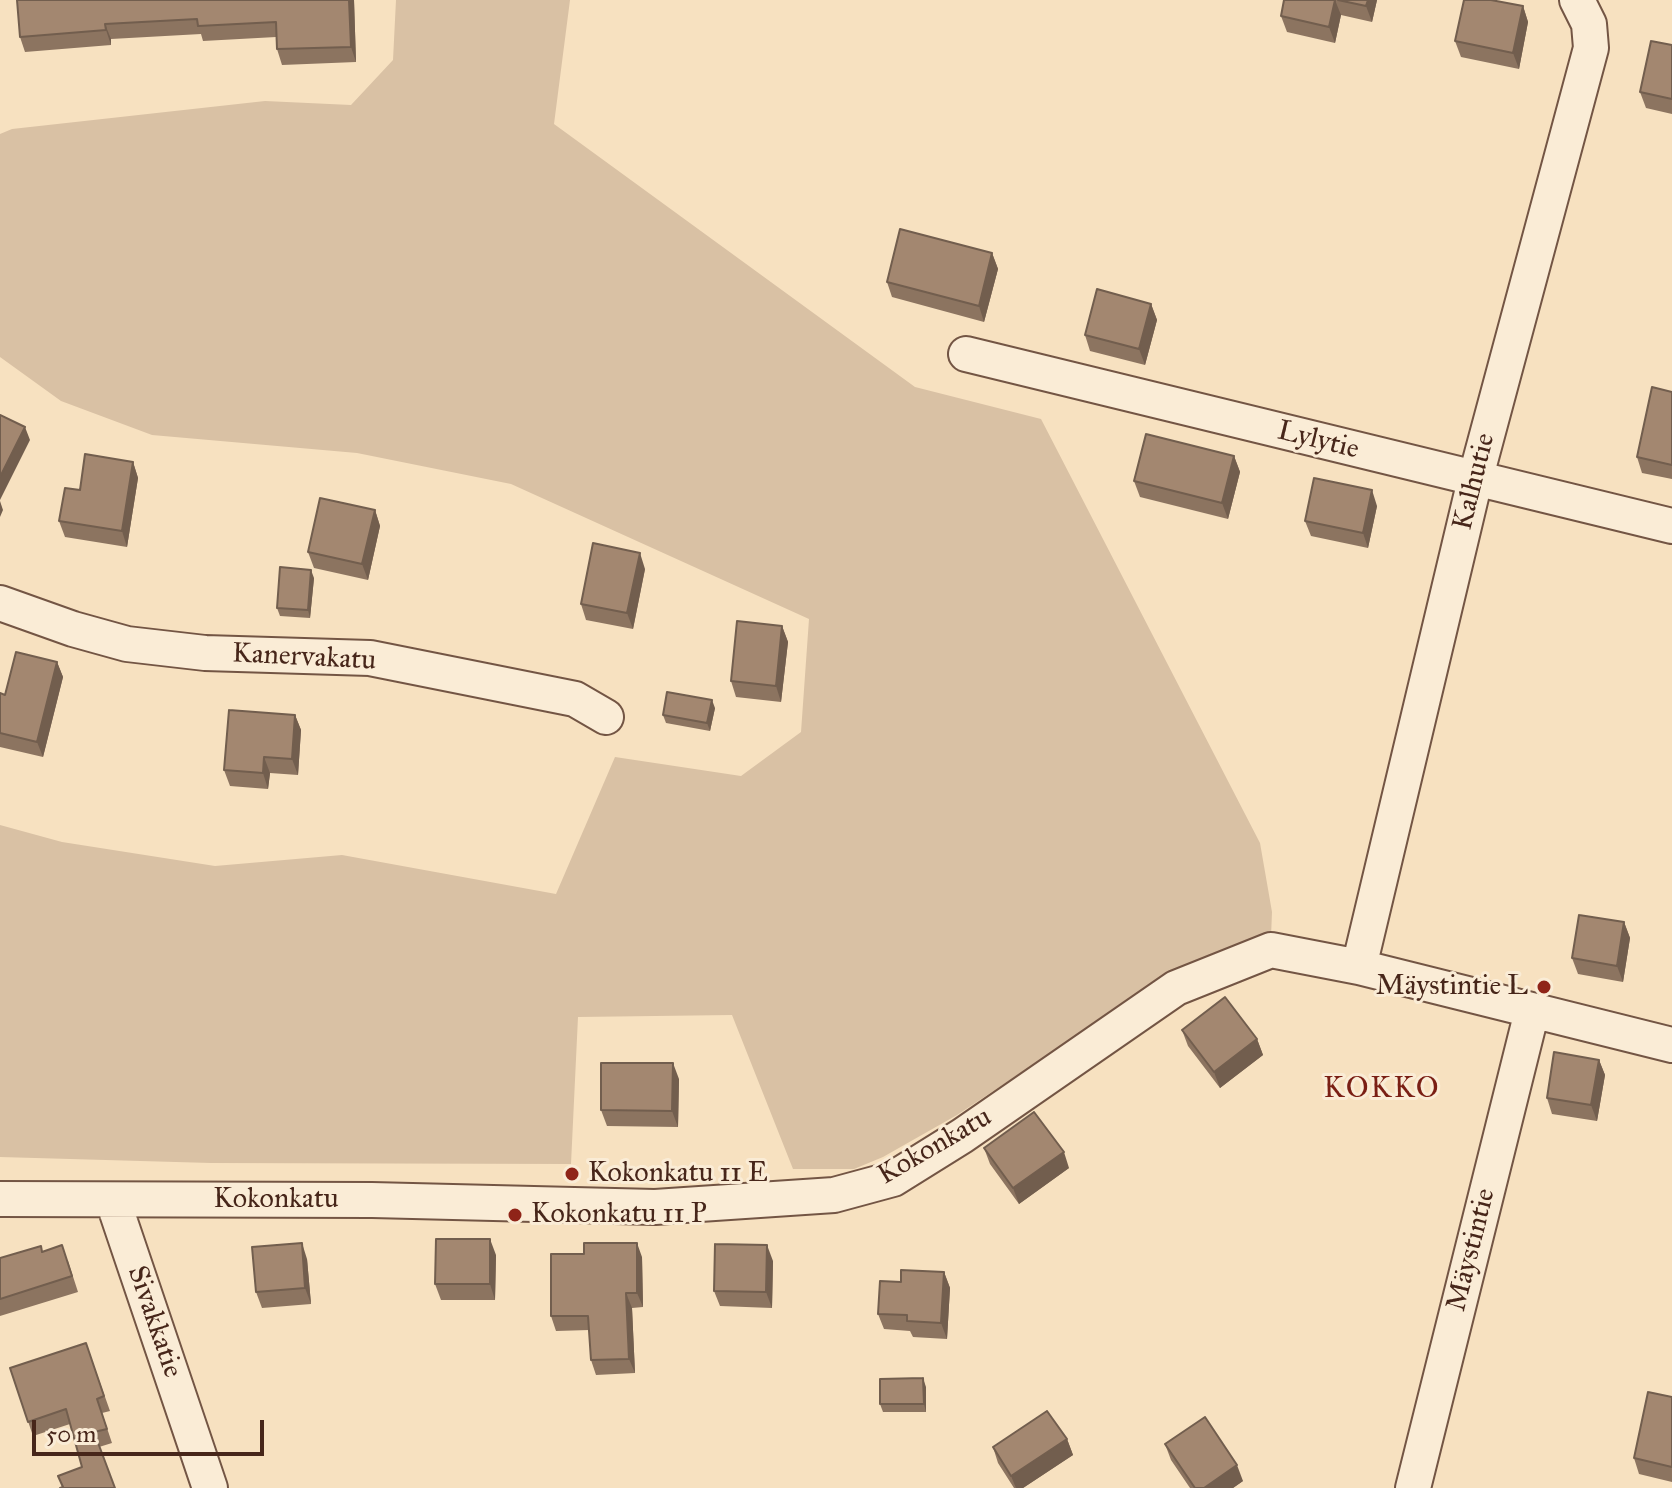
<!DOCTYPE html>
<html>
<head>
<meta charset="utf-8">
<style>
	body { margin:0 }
	#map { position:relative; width:1672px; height:1488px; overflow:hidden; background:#f7e1c0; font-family:"IM FELL Great Primer",serif }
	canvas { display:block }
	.scale { position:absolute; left:32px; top:1420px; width:232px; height:36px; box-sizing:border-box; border:4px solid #47261a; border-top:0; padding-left:10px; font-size:24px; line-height:28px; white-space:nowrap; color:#47261a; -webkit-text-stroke:6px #faecd6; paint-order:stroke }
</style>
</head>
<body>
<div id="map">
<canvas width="1672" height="1488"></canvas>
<div class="scale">50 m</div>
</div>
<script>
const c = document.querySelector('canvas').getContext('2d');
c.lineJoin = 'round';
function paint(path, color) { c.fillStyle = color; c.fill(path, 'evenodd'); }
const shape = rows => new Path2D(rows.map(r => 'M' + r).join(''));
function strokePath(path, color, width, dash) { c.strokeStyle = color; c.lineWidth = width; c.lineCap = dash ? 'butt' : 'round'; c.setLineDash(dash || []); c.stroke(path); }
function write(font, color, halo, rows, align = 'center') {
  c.font = font + ' "IM FELL Great Primer",serif'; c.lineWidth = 6; c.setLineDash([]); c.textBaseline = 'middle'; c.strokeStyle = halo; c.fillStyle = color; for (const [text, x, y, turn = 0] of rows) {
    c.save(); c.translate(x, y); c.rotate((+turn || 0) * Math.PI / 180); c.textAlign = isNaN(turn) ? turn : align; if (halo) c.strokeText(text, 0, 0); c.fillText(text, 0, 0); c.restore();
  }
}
paint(shape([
	[396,0,570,0,554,124,915,387,1041,419,1260,843,1272,912,1271,937,1233,945,1176,970,957,1115,883,1157,854,1169,793,1169,732,1015,578,1017,571,1164,211,1163,0,1157,0,825,62,842,215,866,342,855,556,894,615,757,741,776,801,732,809,619,511,484,357,453,152,435,61,401,0,357,0,134,12,129,265,101,351,105,393,60]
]), '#d9c1a4');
const street = shape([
	[966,354,1672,526],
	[0,603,73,629,127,644,205,653,370,658,575,699,606,717],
	[1359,967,1475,480,1591,48,1589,24,1577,0],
	[0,1199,372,1200,655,1207,834,1195,893,1179,962,1136,1176,988,1271,950,1359,967,1672,1045],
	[113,1201,210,1488],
	[1413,1488,1532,1011]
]);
strokePath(street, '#735544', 38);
strokePath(street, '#faecd6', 34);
paint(shape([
	[245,0,354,0,356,62,282,65,277,49,276,37,203,41,201,34,111,39,111,45,25,52,20,37],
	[1284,0,1377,0,1372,22,1341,15,1335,43,1287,32,1281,16],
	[1523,6,1528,22,1519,69,1461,57,1455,41],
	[1672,45,1672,114,1646,108,1640,92],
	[992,253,998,269,984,322,892,297,887,282],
	[1151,304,1157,320,1145,365,1090,351,1085,335],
	[1672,392,1672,479,1642,473,1637,457],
	[1234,456,1240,472,1228,519,1140,497,1134,481],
	[133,462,138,478,127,547,65,537,59,521,80,490],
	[1377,506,1368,548,1311,536,1305,521],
	[375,510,380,526,368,580,314,568,308,552],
	[645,569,633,629,586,620,581,604],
	[314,578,310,618,280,616,277,608],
	[782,626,788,642,781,702,736,697,731,681],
	[57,662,63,677,43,757,0,747,0,693,5,695],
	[715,708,710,731,666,723,663,715],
	[295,715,301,730,298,775,270,773,268,789,230,786,224,770],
	[1624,922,1630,938,1623,982,1578,974,1572,958],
	[1182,1030,1257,1039,1263,1055,1220,1088,1188,1046],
	[1599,1060,1605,1075,1597,1121,1552,1114,1547,1098],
	[679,1079,678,1127,607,1126,601,1110],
	[984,1148,1069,1168,1019,1204,990,1164],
	[43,1252,68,1261,78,1292,0,1316,0,1258],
	[496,1255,495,1300,441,1300,435,1284],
	[642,1257,643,1307,632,1308,635,1373,596,1375,591,1360,589,1330,556,1331,551,1316],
	[307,1259,311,1304,262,1308,256,1292],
	[773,1261,772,1308,720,1306,714,1291],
	[944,1272,950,1288,947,1339,913,1337,910,1331,884,1329,878,1314,901,1282],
	[86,1343,110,1411,102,1413,112,1443,99,1447,115,1488,62,1487,82,1467,70,1424,33,1436,10,1368],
	[926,1387,926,1412,883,1412,880,1404],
	[1672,1397,1672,1482,1639,1474,1634,1458],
	[1067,1439,1073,1455,1023,1488,1014,1488,998,1463,993,1447],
	[1165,1444,1243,1481,1233,1488,1190,1488,1171,1460]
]), '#8c7460');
paint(shape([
	[349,0,354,0,356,62,351,47],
	[1335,0,1341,15,1335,43,1329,27],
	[1368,0,1377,0,1372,22,1366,6],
	[1523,6,1528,22,1519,69,1513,53],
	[105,24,111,39,111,45,106,30],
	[992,253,998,269,984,322,979,306],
	[1151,304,1157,320,1145,365,1139,349],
	[25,427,30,440,0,500,0,477],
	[1234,456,1240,472,1228,519,1222,503],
	[133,462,138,478,127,547,122,531],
	[1372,490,1377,506,1368,548,1363,533],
	[0,501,3,510,0,517],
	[375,510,380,526,368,580,362,564],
	[640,553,645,569,633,629,627,613],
	[311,570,314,578,310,618,308,610],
	[782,626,788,642,781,702,776,686],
	[57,662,63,677,43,757,37,742],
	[712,700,715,708,710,731,707,723],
	[295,715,301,730,298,775,292,759],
	[264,757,270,773,268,789,263,773],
	[1624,922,1630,938,1623,982,1617,966],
	[1257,1039,1263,1055,1220,1088,1214,1072],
	[1599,1060,1605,1075,1597,1121,1591,1105],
	[673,1063,679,1079,678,1127,672,1111],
	[1064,1152,1069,1168,1019,1204,1013,1188],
	[490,1239,496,1255,495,1300,490,1284],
	[302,1243,307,1259,311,1304,305,1288],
	[637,1243,642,1257,643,1307,637,1293],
	[767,1245,773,1261,772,1308,766,1292],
	[944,1272,950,1288,947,1339,941,1323],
	[626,1293,632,1308,635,1373,629,1359],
	[923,1378,926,1387,926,1412,924,1404],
	[1067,1439,1073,1455,1023,1488,1016,1488,1011,1476],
	[1237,1465,1243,1481,1233,1488,1204,1488]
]), '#725e4e');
const building = shape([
	[17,0,349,0,351,47,277,49,276,22,198,26,197,19,105,24,106,30,20,37,17,0],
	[1284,0,1335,0,1329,27,1281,16,1284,0],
	[1338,0,1368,0,1366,6,1338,0],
	[1464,0,1491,0,1523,6,1513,53,1455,41,1464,0],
	[1651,41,1672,45,1672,99,1640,92,1651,41],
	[900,229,992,253,979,306,887,282,900,229],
	[1097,289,1151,304,1139,349,1085,335,1097,289],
	[1652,387,1672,392,1672,465,1637,457,1652,387],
	[0,415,25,427,0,477,0,415],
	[1146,434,1234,456,1222,503,1134,481,1146,434],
	[85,454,133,462,122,531,59,521,65,488,80,490,85,454],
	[1314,478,1372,490,1363,533,1305,521,1314,478],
	[320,498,375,510,362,564,308,552,320,498],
	[593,543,640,553,627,613,581,604,593,543],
	[280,567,311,570,308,610,277,608,280,567],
	[737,621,782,626,776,686,731,681,737,621],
	[16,652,57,662,37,742,0,733,0,693,5,695,16,652],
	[667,692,712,700,707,723,663,715,667,692],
	[229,710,295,715,292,759,264,757,263,773,224,770,229,710],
	[1579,915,1624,922,1617,966,1572,958,1579,915],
	[1225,997,1257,1039,1214,1072,1182,1030,1225,997],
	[1554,1052,1599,1060,1591,1105,1547,1098,1554,1052],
	[601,1063,673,1063,672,1111,601,1110,601,1063],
	[1034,1112,1064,1152,1013,1188,984,1148,1034,1112],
	[436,1239,490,1239,490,1284,435,1284,436,1239],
	[302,1243,305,1288,256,1292,252,1247,302,1243],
	[584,1243,637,1243,637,1293,626,1293,629,1359,591,1360,588,1316,551,1316,551,1254,584,1254,584,1243],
	[715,1244,767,1245,766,1292,714,1291,715,1244],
	[62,1245,72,1276,0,1299,0,1258,41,1246,42,1252,62,1245],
	[901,1270,944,1272,941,1323,907,1321,907,1315,878,1314,880,1281,901,1282,901,1270],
	[86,1343,104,1396,97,1399,107,1429,94,1432,115,1488,60,1488,63,1487,58,1476,82,1467,66,1409,28,1422,10,1368,86,1343],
	[923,1378,924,1404,880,1404,880,1379,923,1378],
	[1648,1392,1672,1397,1672,1467,1634,1458,1648,1392],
	[1047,1411,1067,1439,1011,1476,993,1447,1047,1411],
	[1205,1417,1237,1465,1204,1488,1195,1488,1165,1444,1205,1417]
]);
paint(building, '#a38770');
strokePath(building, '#725e4e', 2);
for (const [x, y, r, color] of [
	[1544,987,8,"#8f2418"],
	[572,1174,8,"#8f2418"],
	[515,1215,8,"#8f2418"]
]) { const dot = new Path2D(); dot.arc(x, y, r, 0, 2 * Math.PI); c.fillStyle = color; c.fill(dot); strokePath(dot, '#faecd6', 3); }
write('28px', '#47261a', '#faecd6', [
	["Lylytie",1318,441,14],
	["Kalhutie",1475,482,-76],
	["Kanervakatu",304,658,3],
	["Kokonkatu",935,1147,-30],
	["Kokonkatu",276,1200],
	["Mäystintie",1472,1250,-76],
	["Sivakkatie",154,1322,71]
]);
write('28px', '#47261a', '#faecd6', [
	["Mäystintie L",1528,987,"right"],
	["Kokonkatu 11 E",588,1174],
	["Kokonkatu 11 P",531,1215]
], 'left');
c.letterSpacing = '2px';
write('30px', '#7a1f14', '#faecd6', [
	["KOKKO",1382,1090]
]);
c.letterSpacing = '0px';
</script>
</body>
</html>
